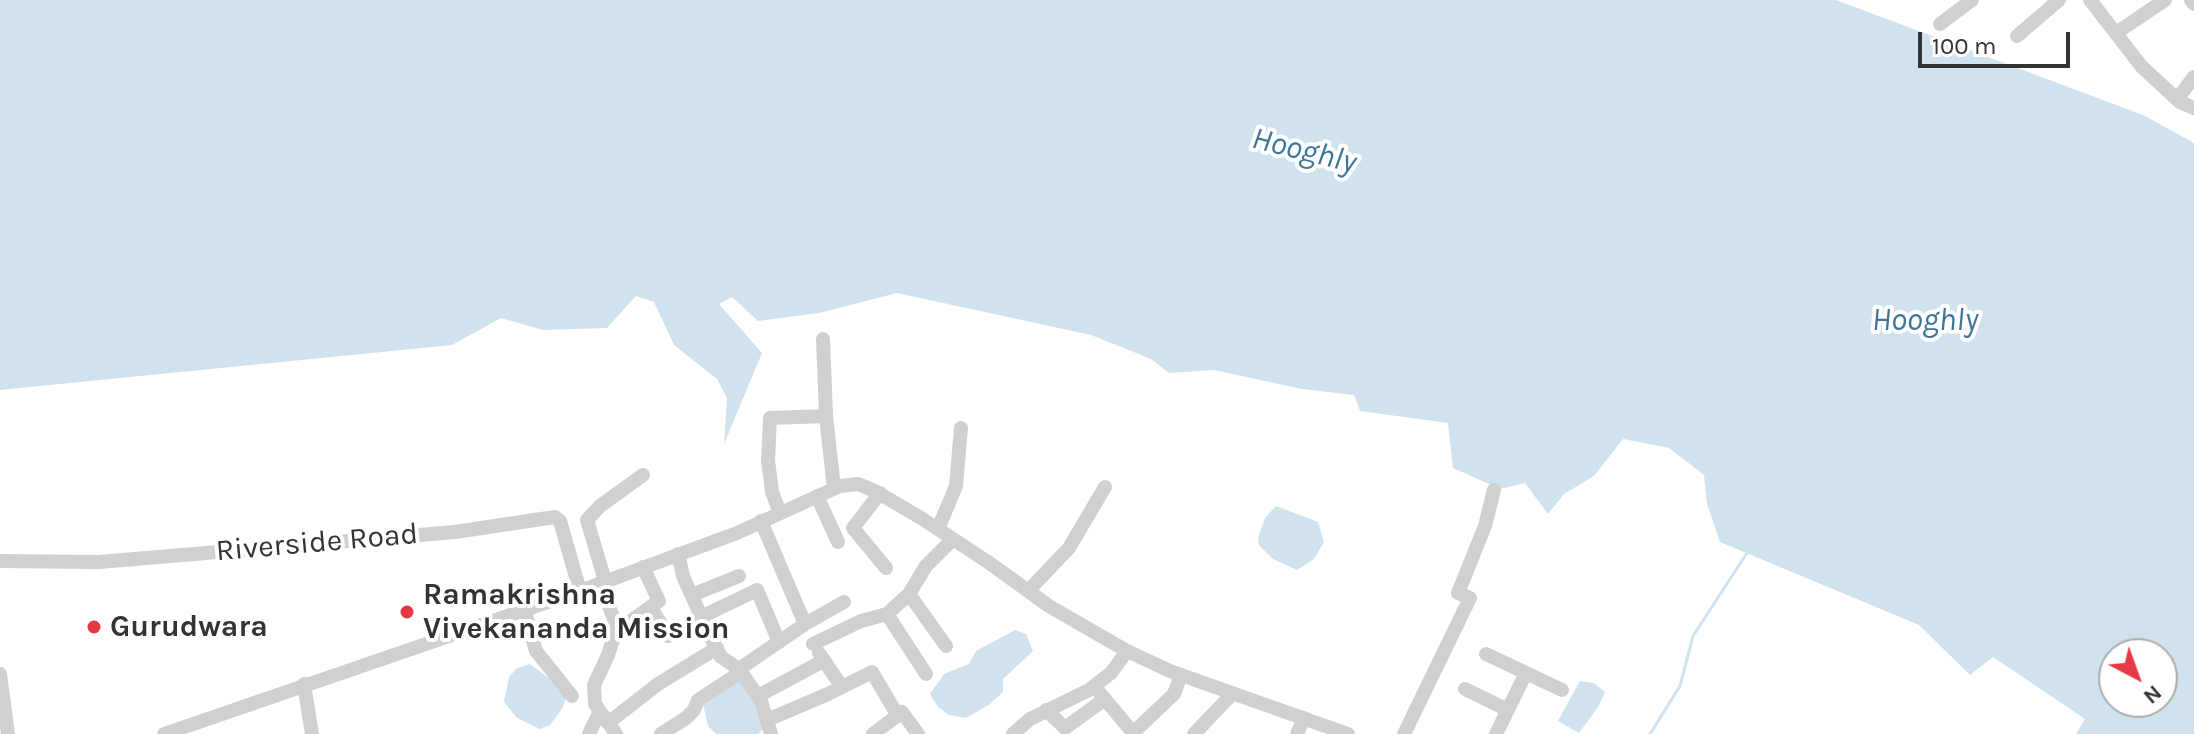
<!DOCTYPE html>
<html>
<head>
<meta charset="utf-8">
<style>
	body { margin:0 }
	#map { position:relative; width:2194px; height:734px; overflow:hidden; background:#fff; font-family:Karla,sans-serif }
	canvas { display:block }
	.north { position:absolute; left:2098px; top:638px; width:80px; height:80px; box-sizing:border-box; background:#fff; border:2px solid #adadad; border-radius:50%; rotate:139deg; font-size:22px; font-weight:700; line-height:32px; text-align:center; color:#333 }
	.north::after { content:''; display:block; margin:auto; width:28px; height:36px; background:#e63946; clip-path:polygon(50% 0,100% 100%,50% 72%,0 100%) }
	.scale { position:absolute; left:1918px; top:32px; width:152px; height:36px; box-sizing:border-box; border:4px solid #333; border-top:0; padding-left:10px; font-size:24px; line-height:28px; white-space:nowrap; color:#333; -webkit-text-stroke:6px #fff; paint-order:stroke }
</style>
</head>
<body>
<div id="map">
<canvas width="2194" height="734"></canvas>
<div class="north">N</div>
<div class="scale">100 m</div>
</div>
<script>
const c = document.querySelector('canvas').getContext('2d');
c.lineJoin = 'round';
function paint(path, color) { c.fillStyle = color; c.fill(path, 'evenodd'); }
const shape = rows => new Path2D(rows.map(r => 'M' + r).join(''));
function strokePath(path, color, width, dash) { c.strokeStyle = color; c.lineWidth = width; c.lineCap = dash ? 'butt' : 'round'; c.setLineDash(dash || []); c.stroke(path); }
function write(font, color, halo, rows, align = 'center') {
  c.font = font + ' Karla,sans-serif'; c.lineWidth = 8; c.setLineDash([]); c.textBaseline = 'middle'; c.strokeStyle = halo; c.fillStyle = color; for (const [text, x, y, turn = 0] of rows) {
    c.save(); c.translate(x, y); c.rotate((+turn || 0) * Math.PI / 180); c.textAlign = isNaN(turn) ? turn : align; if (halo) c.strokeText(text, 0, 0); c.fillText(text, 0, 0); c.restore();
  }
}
paint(shape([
	[0,0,1836,0,2143,115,2194,143,2194,734,2076,734,2085,719,1993,657,1970,675,1919,625,1720,542,1707,504,1704,475,1669,448,1623,439,1594,476,1564,494,1548,514,1525,483,1500,489,1453,468,1448,423,1360,411,1354,395,1302,389,1214,370,1169,373,1151,359,1091,335,897,293,819,313,758,321,732,297,719,304,762,353,724,444,727,398,717,379,674,345,654,302,636,296,607,328,543,330,501,318,452,345,0,390],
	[2114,654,2162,654,2162,702,2114,702],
	[1276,506,1318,522,1324,542,1314,559,1297,570,1273,559,1259,545,1258,538,1265,518],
	[1015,630,1026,634,1033,651,1003,679,1003,692,990,704,966,718,949,715,938,707,930,694,944,674,969,664,976,651],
	[530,664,561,687,566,698,562,709,550,725,540,729,517,718,504,702,509,677,517,668],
	[731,680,745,683,767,725,758,734,716,734,708,726,702,700],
	[1580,681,1594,683,1605,692,1598,707,1579,733,1558,721]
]), '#cfe2ee');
strokePath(shape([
	[1650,734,1680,686,1693,636,1747,553]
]), '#cfe2ee', 3);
strokePath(shape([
	[2090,0,2142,67,2180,102,2194,108],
	[2191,0,2194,4],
	[1940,24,1972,0],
	[2116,33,2165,0],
	[2017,36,2059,0],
	[2177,99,2194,77],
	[823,339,826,416,834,488],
	[880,493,853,528,886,568],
	[817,496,838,542],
	[780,513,772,492,768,460,770,418,826,416],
	[761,521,805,624,739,669,761,701,771,734],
	[938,529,956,486,961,428],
	[678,554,683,576,708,632,721,657,739,669],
	[0,561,99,562,455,532,555,517,560,521,580,591],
	[605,581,587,520,600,506,643,475],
	[600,583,617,627,608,655,594,685,595,704,616,734],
	[1028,591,1069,548,1105,487],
	[909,594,946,646],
	[692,595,739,576],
	[651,607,668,636,703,620],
	[524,609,536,651,572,696],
	[887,614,926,674],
	[701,617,757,590,779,642],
	[805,624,844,602],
	[617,627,628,623,659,601,643,567],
	[813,644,861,621,887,614,909,594,926,566,953,539],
	[819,653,842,687],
	[1486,654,1562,690],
	[0,674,8,734],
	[304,684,312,734],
	[1465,689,1508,710],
	[1099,692,1134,734],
	[758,696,823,661],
	[1046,710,1065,728,1105,699],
	[767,720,828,694,872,672,898,716],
	[608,723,658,684,717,648],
	[164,734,580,591,737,533,840,486,858,484,875,491,921,518,988,562,1049,606,1127,651,1170,671,1348,734],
	[589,734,600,711],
	[661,734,686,718,694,710,698,700,741,672],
	[873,734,902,712,918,734],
	[1013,734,1030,719,1089,690,1111,673,1127,651],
	[1135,734,1137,729,1174,694,1181,675],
	[1194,734,1233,693],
	[1297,734,1304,718],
	[1404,734,1470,598,1458,593,1485,526,1494,490],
	[1496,734,1526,673]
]), '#d0d0d0', 14);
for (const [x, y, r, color] of [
	[407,612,8,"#e63946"],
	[94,627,8,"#e63946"]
]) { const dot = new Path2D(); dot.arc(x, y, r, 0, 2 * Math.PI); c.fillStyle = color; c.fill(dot); strokePath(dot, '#fff', 3); }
write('30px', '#333', '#fff', [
	["Riverside Road",317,543,-5]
]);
write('bold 30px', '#333', '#fff', [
	["Ramakrishna",423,595],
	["Vivekananda Mission",423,629],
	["Gurudwara",110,627]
], 'left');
write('italic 32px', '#3f7597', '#fff', [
	["Hooghly",1304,151,14],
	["Hooghly",1925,321]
]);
</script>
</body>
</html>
